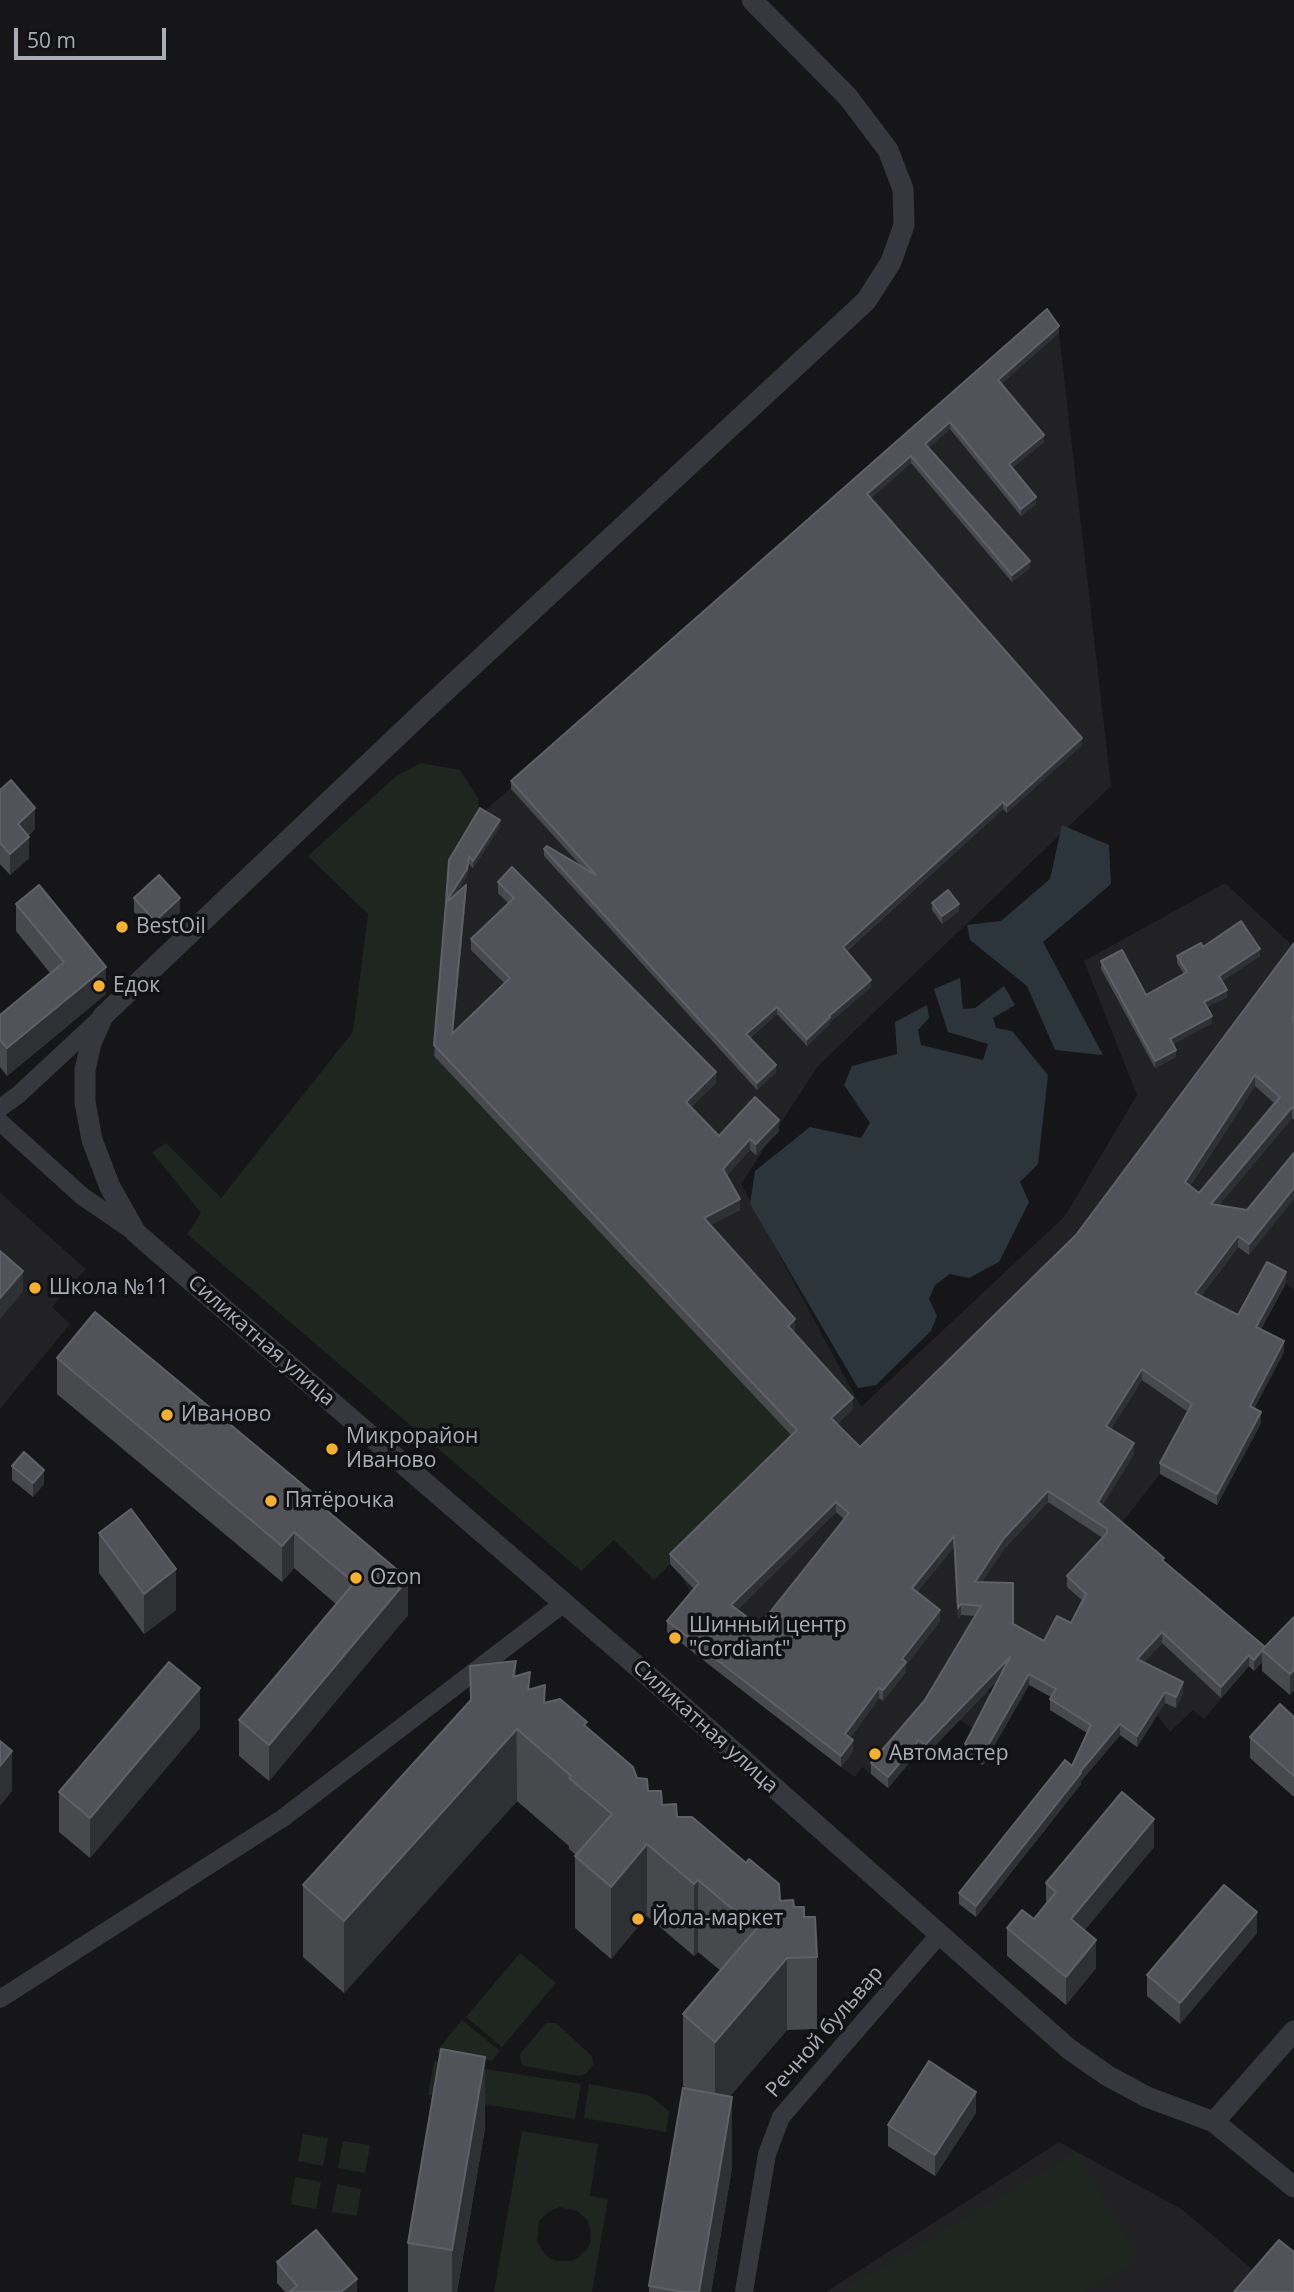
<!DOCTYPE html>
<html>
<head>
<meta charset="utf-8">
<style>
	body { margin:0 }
	#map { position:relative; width:1294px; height:2292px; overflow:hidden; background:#161618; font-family:"Open Sans",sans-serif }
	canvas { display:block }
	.scale { position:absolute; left:14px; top:28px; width:152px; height:32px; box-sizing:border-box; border:4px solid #a8adb8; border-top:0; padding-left:9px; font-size:21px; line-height:24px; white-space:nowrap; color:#a8adb8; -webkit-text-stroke:5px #111113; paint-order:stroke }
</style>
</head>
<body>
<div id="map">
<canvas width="1294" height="2292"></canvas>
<div class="scale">50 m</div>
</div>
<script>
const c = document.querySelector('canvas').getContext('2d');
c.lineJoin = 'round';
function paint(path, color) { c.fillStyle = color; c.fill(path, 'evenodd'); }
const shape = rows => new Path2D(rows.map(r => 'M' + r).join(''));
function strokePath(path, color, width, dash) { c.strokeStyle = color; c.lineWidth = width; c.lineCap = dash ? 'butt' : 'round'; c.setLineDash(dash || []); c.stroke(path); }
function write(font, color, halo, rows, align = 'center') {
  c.font = font + ' "Open Sans",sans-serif'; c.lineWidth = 7; c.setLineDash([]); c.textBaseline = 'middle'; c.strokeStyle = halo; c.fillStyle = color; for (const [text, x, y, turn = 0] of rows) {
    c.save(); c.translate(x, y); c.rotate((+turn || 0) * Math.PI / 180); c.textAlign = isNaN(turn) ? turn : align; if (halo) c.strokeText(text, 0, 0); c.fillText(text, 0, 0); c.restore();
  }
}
paint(shape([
	[1047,316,1059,333,1111,786,818,1066,741,1184,861,1407,1065,1216,1137,1095,1084,961,1225,883,1294,947,1294,1290,1285,1283,1257,1337,1284,1352,1250,1416,1261,1423,1217,1505,1160,1474,1117,1529,1242,1674,1204,1719,1193,1710,1170,1732,1157,1715,1137,1747,1120,1735,1096,1764,1083,1752,1091,1735,1050,1710,1056,1700,1041,1692,1048,1679,1007,1656,976,1685,1001,1699,1009,1686,1024,1694,983,1765,965,1755,978,1731,949,1714,943,1737,925,1756,919,1751,888,1788,862,1767,855,1777,841,1767,667,1632,694,1599,681,1575,670,1564,434,1056,449,867,480,815],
	[0,1193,86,1269,52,1307,70,1324,0,1409],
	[1059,2142,1183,2210,1273,2287,1269,2292,826,2292]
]), '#222225');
paint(shape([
	[421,763,460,770,478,798,480,815,449,867,434,1056,797,1441,654,1580,614,1540,581,1571,187,1234,201,1213,152,1152,166,1143,221,1198,353,1032,368,914,308,856,395,777],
	[520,1953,556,1983,502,2047,466,2017],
	[462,2020,500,2051,492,2061,436,2052],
	[546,2023,556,2023,592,2056,593,2065,586,2074,579,2076,524,2066,521,2063,520,2054],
	[434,2061,581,2084,575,2119,428,2095],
	[589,2084,648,2095,654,2099,669,2111,666,2132,584,2118],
	[522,2131,598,2144,590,2196,608,2199,592,2292,494,2292],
	[559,2207,578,2211,588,2221,590,2227,591,2241,588,2248,578,2258,571,2261,556,2261,549,2258,544,2253,537,2241,539,2221,548,2212],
	[303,2134,328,2138,323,2166,298,2161],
	[343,2141,370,2145,365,2173,338,2168],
	[1076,2152,1140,2259,1085,2292,847,2292,845,2289],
	[295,2177,321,2182,316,2209,291,2204],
	[337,2184,361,2189,357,2216,332,2212]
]), '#1e261f');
paint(shape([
	[1062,825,1109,845,1111,884,1043,942,1103,1055,1055,1050,1027,986,970,940,967,925,1001,921,1050,879],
	[960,978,963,1009,975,1008,1004,986,1015,1005,993,1018,996,1028,1012,1031,1048,1075,1038,1164,1020,1182,1029,1202,999,1262,969,1278,950,1274,935,1285,929,1299,937,1316,931,1331,876,1385,858,1388,750,1204,755,1171,810,1127,861,1138,870,1123,844,1085,852,1066,897,1054,895,1022,927,1005,929,1018,918,1030,921,1045,983,1060,988,1044,948,1032,934,989]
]), '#2c353c');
strokePath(shape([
	[0,1108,18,1095,102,1017],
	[0,1122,82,1196,136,1233],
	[0,1999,283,1818,564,1603],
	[744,2292,767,2154,781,2117,939,1935]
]), '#37383d', 18);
strokePath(shape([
	[752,0,848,97,888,150,903,189,904,225,891,262,866,301,425,710,103,1016,91,1043,85,1070,85,1102,92,1140,110,1187,136,1233,653,1680,1069,2049,1108,2076,1147,2097,1214,2122,1294,2187],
	[1214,2122,1294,2031]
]), '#37383d', 21);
paint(shape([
	[1059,333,1001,384,1044,442,1012,468,1036,504,1021,516,950,429,928,448,1030,568,1012,582,911,463,871,498,1082,745,1007,813,1003,809,847,951,871,987,830,1022,830,1024,807,1046,777,1014,750,1038,776,1072,757,1090,544,856,544,849,582,867,511,789,511,781],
	[0,790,35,829,28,836,29,858,10,875,0,864],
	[500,827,473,868,469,864,467,876,456,893,466,896,453,1033,505,984,471,950,471,939,508,903,498,893,498,882,716,1083,691,1107,719,1136,779,1131,756,1155,750,1150,727,1175,740,1210,710,1225,795,1330,793,1332,853,1409,837,1424,860,1447,1076,1235,1294,943,1294,1120,1292,1118,1219,1205,1247,1210,1294,1153,1249,1255,1238,1247,1201,1296,1238,1315,1286,1283,1261,1329,1284,1352,1254,1408,1261,1423,1217,1505,1160,1474,1160,1463,1188,1412,1142,1380,1111,1429,1134,1454,1102,1506,1164,1562,1265,1647,1294,1617,1290,1695,1262,1671,1262,1662,1254,1671,1249,1666,1221,1698,1162,1643,1144,1662,1183,1693,1176,1708,1165,1703,1137,1747,1120,1735,1081,1781,1081,1784,976,1917,959,1904,959,1893,1072,1766,1087,1733,1050,1710,1050,1699,1051,1697,1029,1685,983,1765,965,1755,965,1744,998,1680,925,1756,919,1751,888,1788,871,1774,871,1763,925,1700,975,1616,961,1615,958,1619,954,1547,917,1592,940,1621,906,1665,906,1672,883,1701,879,1698,850,1738,853,1751,841,1767,667,1632,667,1621,694,1589,670,1564,670,1554,791,1435,434,1056,449,860],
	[1255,1086,1274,1103,1199,1193,1190,1186],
	[1048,1502,1103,1538,1067,1576,1067,1587,1083,1601,1071,1623,1044,1641,1013,1624,982,1582,1004,1549],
	[836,1512,844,1519,759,1626,737,1610],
	[134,898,180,912,155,935,134,912],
	[932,903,959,911,942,924,932,910],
	[16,904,106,994,7,1076,0,1067,0,1015,50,973,16,931],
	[1203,947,1260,956,1222,981,1227,997,1207,1007,1212,1023,1173,1044,1176,1057,1155,1068,1101,969,1101,961,1146,995,1184,974,1177,963,1177,956],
	[57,1358,321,1506,408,1615,269,1781,239,1756,239,1720,336,1604,294,1568,282,1582,57,1394],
	[12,1466,44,1484,33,1497,12,1480],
	[99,1533,176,1610,144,1634,99,1573],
	[470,1666,516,1676,545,1703,587,1727,637,1778,662,1805,780,1901,794,1907,804,1917,817,1957,817,2029,787,2030,730,2096,732,2168,711,2292,649,2292,649,2286,686,2089,683,2086,683,2014,721,1971,698,1952,694,1956,647,1916,611,1959,575,1928,575,1856,576,1855,569,1849,569,1846,517,1801,344,1993,303,1957,303,1885,470,1700],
	[1294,1717,1294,1797,1250,1758,1250,1737],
	[200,1728,90,1858,59,1832,59,1792],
	[1154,1847,1084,1930,1096,1968,1066,2005,1007,1956,1007,1928,1034,1919,1046,1905,1046,1883],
	[1257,1933,1180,2024,1147,1996,1147,1975],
	[976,2113,935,2176,888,2146,888,2125],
	[485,2128,457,2292,408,2292,408,2243],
	[277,2262,357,2292,285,2292,277,2283]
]), '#47494d');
paint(shape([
	[1059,326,1059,333,998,387,998,380],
	[950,422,950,429,925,451,925,444],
	[1044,435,1044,442,1009,471,1009,464],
	[911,456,911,463,867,502,867,494],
	[1036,497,1036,504,1021,516,1021,509],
	[1030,561,1030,568,1012,582,1012,575],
	[1082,738,1082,745,1007,813,1007,806],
	[1003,802,1003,809,843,954,843,947],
	[35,808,35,829,18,845,18,824],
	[500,820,500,827,473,868,473,861],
	[29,837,29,858,10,875,10,854],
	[469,856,467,876,446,909,446,902],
	[466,885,466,896,452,1045,452,1034],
	[180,898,180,912,155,935,155,921],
	[959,904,959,911,942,924,942,916],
	[1260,949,1260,956,1219,983,1219,976],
	[106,967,106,994,7,1076,7,1048],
	[871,980,871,987,830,1022,830,1024,807,1046,807,1039,829,1016],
	[1227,990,1227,997,1204,1009,1204,1002],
	[777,1007,777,1014,746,1041,746,1034],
	[1212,1016,1212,1023,1170,1046,1170,1039],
	[1176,1050,1176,1057,1155,1068,1155,1061],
	[776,1065,776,1072,757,1090,757,1083],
	[716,1072,716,1083,686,1112,686,1102],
	[1255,1075,1255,1086,1185,1193,1185,1182],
	[1292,1107,1292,1118,1211,1215,1211,1204],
	[779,1120,779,1131,756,1155,756,1144],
	[750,1139,750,1150,723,1180,723,1169],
	[1294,1188,1294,1199,1249,1255,1249,1244],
	[740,1199,740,1210,704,1229,704,1218],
	[1238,1236,1238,1247,1195,1304,1195,1293],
	[23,1271,23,1292,0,1319,0,1298],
	[1286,1272,1286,1283,1256,1338,1256,1327],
	[795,1319,795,1330,788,1337,788,1326],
	[1284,1341,1284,1352,1250,1417,1250,1406],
	[1142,1369,1142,1380,1106,1437,1106,1426],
	[853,1398,853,1409,831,1429,831,1418],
	[1261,1412,1261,1423,1217,1505,1217,1494],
	[1134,1443,1134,1454,1098,1513,1098,1502],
	[44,1470,44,1484,33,1497,33,1483],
	[1048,1491,1048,1502,1004,1549,975,1593,975,1582,1004,1538],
	[836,1502,836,1512,731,1616,731,1605],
	[294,1532,294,1568,282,1582,282,1546],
	[954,1536,954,1547,912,1599,912,1588],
	[176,1569,176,1610,144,1634,144,1594],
	[408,1579,408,1615,269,1781,269,1745],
	[961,1604,961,1615,958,1619,958,1608],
	[940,1610,940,1621,906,1665,906,1672,883,1701,883,1690,902,1659],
	[1162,1632,1162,1643,1137,1670,1137,1659],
	[1262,1651,1262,1662,1254,1671,1254,1660],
	[1249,1655,1249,1666,1221,1698,1221,1687],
	[1010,1657,1010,1668,925,1756,925,1745],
	[516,1661,517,1801,344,1993,344,1921,513,1677],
	[1294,1670,1294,1691,1290,1695,1290,1674],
	[1029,1674,1029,1685,983,1765,983,1754],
	[1183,1682,1183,1693,1176,1708,1176,1697],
	[200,1688,200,1728,90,1858,90,1818],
	[879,1688,879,1698,845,1745,845,1734],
	[1165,1692,1165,1703,1137,1747,1137,1736],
	[1120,1724,1120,1735,1081,1781,1081,1784,976,1917,976,1906,1080,1772],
	[853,1740,853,1751,841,1767,841,1756],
	[919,1740,919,1751,888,1788,888,1777],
	[12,1751,12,1791,0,1806,0,1766],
	[1154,1819,1154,1847,1071,1947,1071,1919],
	[647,1844,647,1916,611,1959,611,1887],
	[698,1880,698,1952,694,1956,694,1884],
	[1257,1912,1257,1933,1180,2024,1180,2003],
	[1096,1940,1096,1968,1066,2005,1066,1977],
	[787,1958,787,2030,715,2113,715,2042],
	[485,2057,485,2128,457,2292,452,2292,452,2250],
	[976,2092,976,2113,935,2176,935,2155],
	[732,2097,732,2168,711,2292,699,2292],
	[357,2279,357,2292,341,2292]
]), '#2f3033');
const building = shape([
	[1047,309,1059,326,998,380,1044,435,1009,464,1036,497,1021,509,950,422,925,444,1030,561,1012,575,911,456,867,494,1082,738,1007,806,1003,802,843,947,871,980,829,1016,830,1017,807,1039,777,1007,746,1034,776,1065,757,1083,544,849,547,846,596,875,511,781,1047,309],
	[11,780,35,808,18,824,29,837,10,854,0,843,0,790,11,780],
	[480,808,500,820,473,861,469,856,467,869,446,902,449,860,480,808],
	[512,867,716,1072,686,1102,719,1136,755,1097,779,1120,756,1144,750,1139,723,1169,740,1199,704,1218,795,1319,788,1326,853,1398,831,1418,860,1447,1076,1235,1294,943,1294,1015,1292,1019,1294,1021,1294,1109,1292,1107,1211,1204,1247,1210,1294,1153,1294,1188,1249,1244,1238,1236,1195,1293,1238,1315,1267,1262,1286,1272,1256,1327,1284,1341,1250,1406,1261,1412,1217,1494,1160,1463,1192,1404,1142,1369,1106,1426,1134,1443,1098,1502,1164,1558,1162,1560,1265,1647,1254,1660,1249,1655,1221,1687,1162,1632,1137,1659,1183,1682,1176,1697,1165,1692,1137,1736,1120,1724,1080,1772,1081,1773,976,1906,959,1893,1065,1760,1072,1766,1091,1725,1050,1699,1056,1689,1029,1674,983,1754,965,1744,1010,1657,925,1745,919,1740,888,1777,871,1763,925,1700,981,1606,961,1604,958,1608,954,1536,912,1588,940,1610,902,1659,906,1662,883,1690,879,1688,845,1734,853,1740,841,1756,667,1621,699,1583,670,1554,797,1430,434,1045,446,903,466,885,452,1034,510,978,471,939,514,898,498,882,512,867],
	[1255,1075,1280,1097,1199,1193,1185,1182,1255,1075],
	[1048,1491,1107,1529,1107,1533,1067,1576,1086,1594,1071,1623,1057,1616,1044,1641,1013,1624,1013,1583,975,1582,1004,1538,1048,1491],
	[836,1502,849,1513,759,1626,731,1605,836,1502],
	[159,875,180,898,155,921,134,898,159,875],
	[39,885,106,967,7,1048,0,1040,0,1015,64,962,16,904,39,885],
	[948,890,959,904,942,916,932,903,948,890],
	[1241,921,1260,949,1219,976,1227,990,1204,1002,1212,1016,1170,1039,1176,1050,1155,1061,1101,961,1122,950,1146,995,1187,972,1177,956,1201,943,1203,947,1241,921],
	[0,1251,23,1271,0,1298,0,1251],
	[95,1312,321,1500,318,1503,408,1579,269,1745,239,1720,354,1583,294,1532,282,1546,57,1358,95,1312],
	[24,1452,44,1470,33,1483,12,1466,24,1452],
	[131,1509,176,1569,144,1594,99,1533,131,1509],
	[1294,1617,1294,1670,1290,1674,1262,1650,1294,1617],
	[516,1661,513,1677,530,1672,528,1690,545,1685,544,1703,560,1699,587,1722,584,1725,633,1767,637,1778,647,1779,648,1791,661,1791,662,1805,676,1804,677,1817,692,1817,746,1863,749,1859,779,1884,780,1901,793,1900,794,1907,804,1907,804,1917,815,1917,817,1957,787,1958,715,2042,683,2014,756,1929,698,1880,694,1884,647,1844,611,1887,575,1856,612,1814,569,1778,571,1776,517,1729,344,1921,303,1885,471,1700,470,1666,516,1661],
	[169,1662,200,1688,90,1818,59,1792,169,1662],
	[1280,1704,1294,1717,1294,1776,1250,1737,1280,1704],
	[0,1741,12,1751,0,1766,0,1741],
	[1122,1792,1154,1819,1071,1919,1096,1940,1066,1977,1007,1928,1022,1910,1034,1919,1056,1892,1046,1883,1122,1792],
	[1224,1885,1257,1912,1180,2003,1147,1975,1224,1885],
	[441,2049,485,2057,452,2250,408,2243,441,2049],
	[929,2061,976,2092,935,2155,888,2125,929,2061],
	[683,2088,732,2097,699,2292,684,2292,649,2286,683,2088],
	[316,2230,357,2279,341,2292,289,2292,297,2286,277,2262,316,2230],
	[1279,2240,1294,2252,1294,2292,1234,2292,1279,2240]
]);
paint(building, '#525359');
strokePath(building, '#5f6168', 2);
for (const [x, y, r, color] of [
	[122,927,7,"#f2b134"],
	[99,986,7,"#f2b134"],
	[35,1288,7,"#f2b134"],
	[167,1415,7,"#f2b134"],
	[332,1449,7,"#f2b134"],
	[271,1501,7,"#f2b134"],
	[356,1578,7,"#f2b134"],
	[675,1638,7,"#f2b134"],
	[875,1754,7,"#f2b134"],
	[638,1919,7,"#f2b134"]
]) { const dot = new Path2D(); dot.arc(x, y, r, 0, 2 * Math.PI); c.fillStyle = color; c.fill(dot); strokePath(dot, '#111113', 2.5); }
write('21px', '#a8adb8', '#111113', [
	["BestOil",136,927],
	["Едок",113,986],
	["Школа №11",49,1288],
	["Иваново",181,1415],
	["Микрорайон",346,1437],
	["Иваново",346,1461],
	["Пятёрочка",285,1501],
	["Ozon",370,1578],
	["Шинный центр",689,1626],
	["\"Cordiant\"",689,1650],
	["Автомастер",889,1754],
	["Йола-маркет",652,1919]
], 'left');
write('21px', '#a8adb8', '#111113', [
	["Силикатная улица",261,1341,41],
	["Силикатная улица",705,1727,42],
	["Речной бульвар",825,2032,-49]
]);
</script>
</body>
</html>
